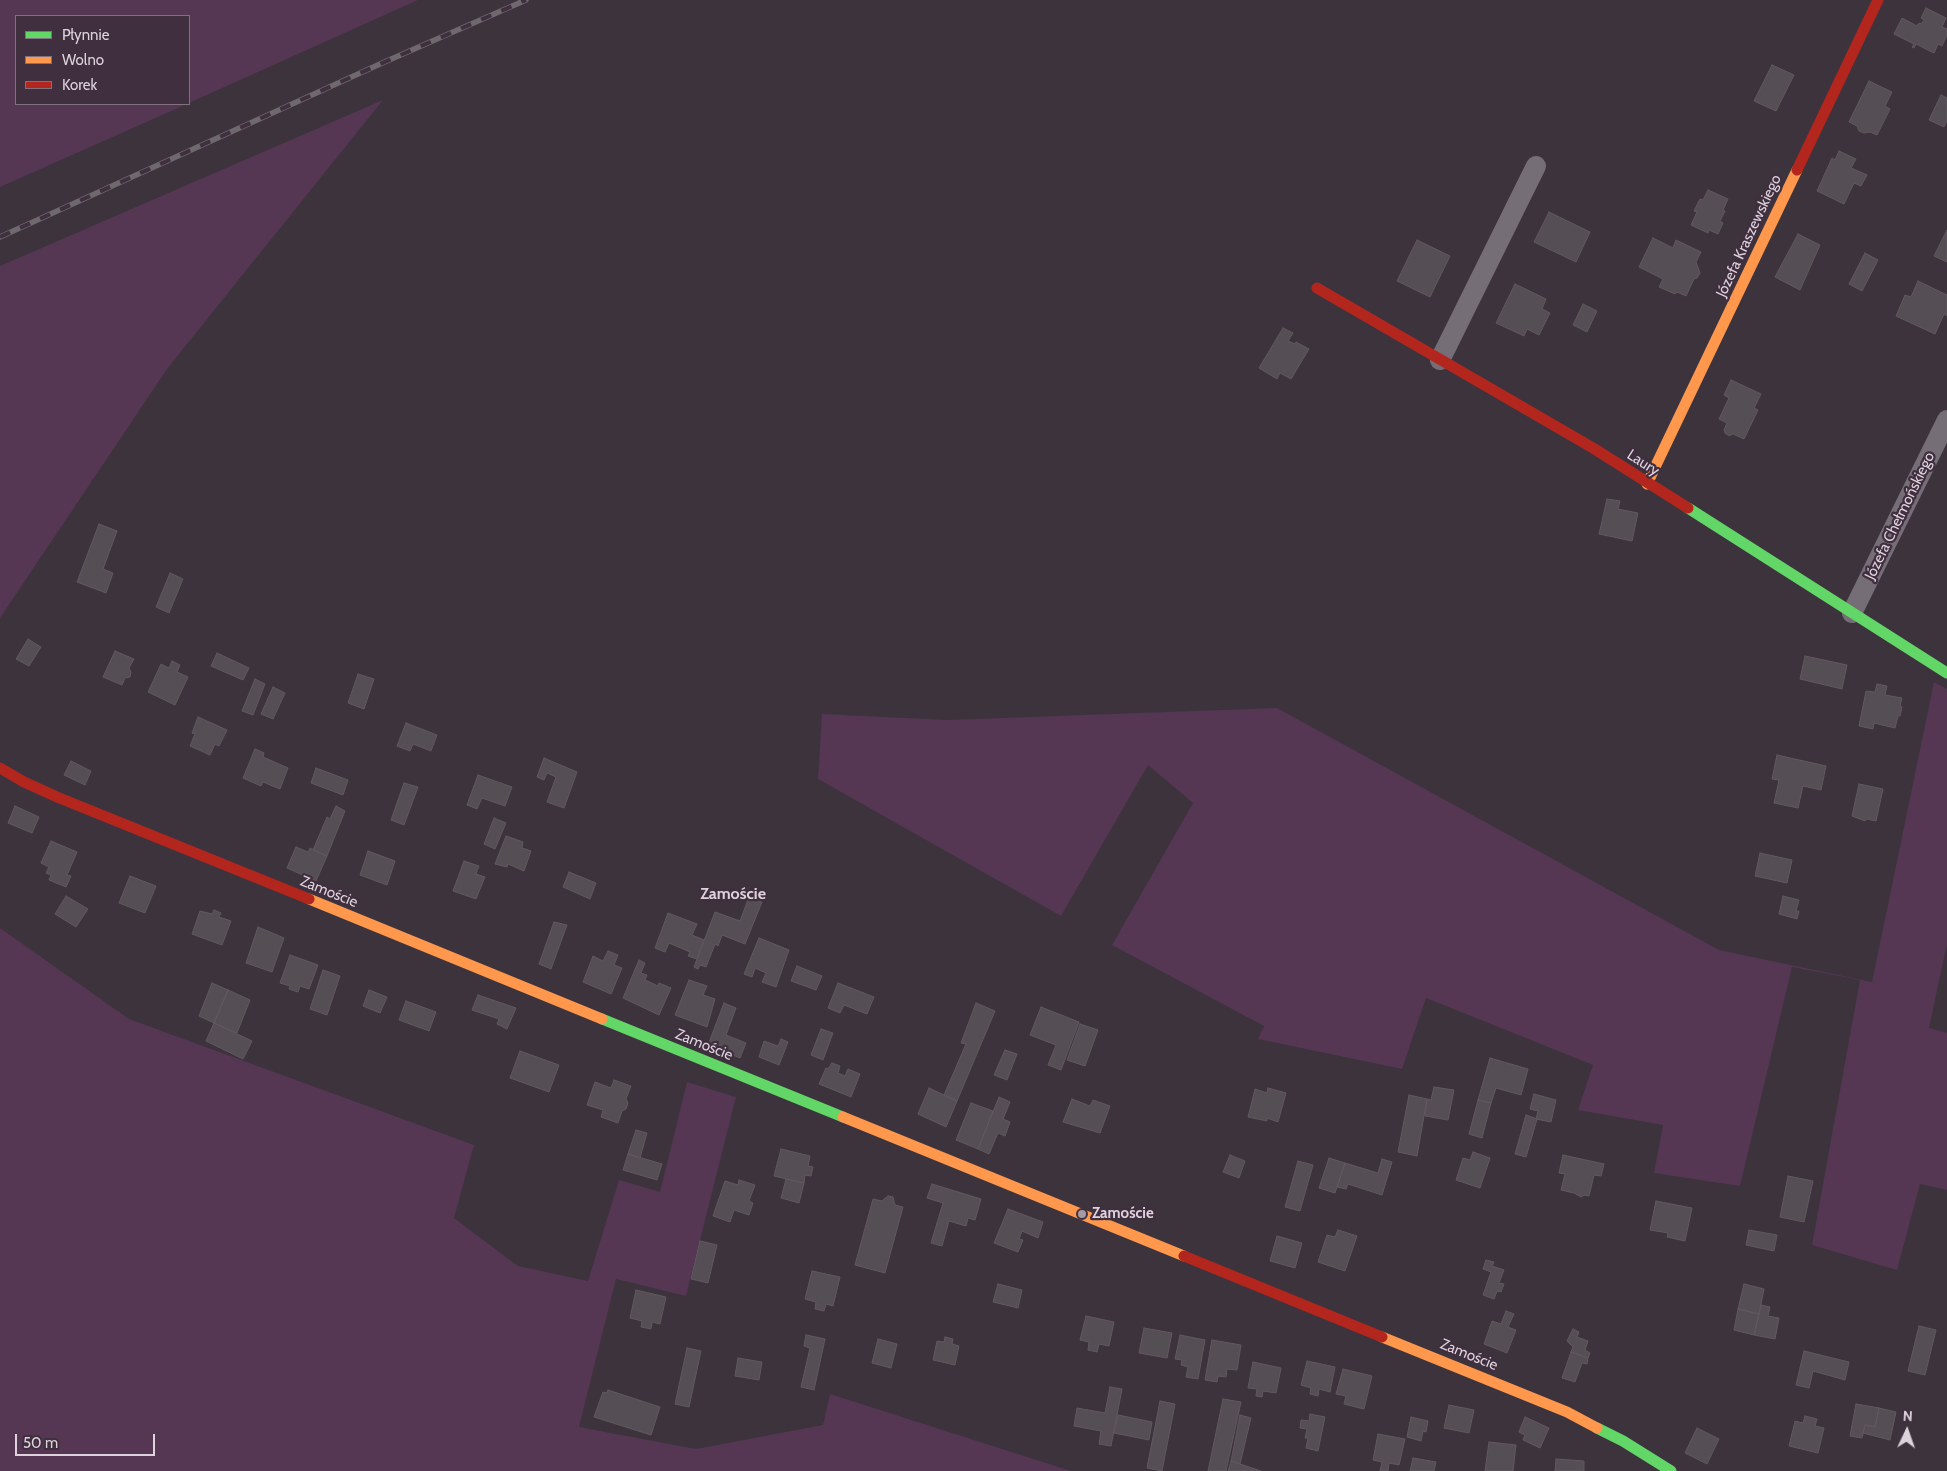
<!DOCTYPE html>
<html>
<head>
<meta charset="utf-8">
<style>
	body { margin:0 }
	#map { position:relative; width:1947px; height:1471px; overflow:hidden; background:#3c333c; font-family:Cabin,sans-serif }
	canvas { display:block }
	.legend { position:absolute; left:15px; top:15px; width:175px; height:90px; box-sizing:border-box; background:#402f3f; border:1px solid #7f717e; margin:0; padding:6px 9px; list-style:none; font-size:15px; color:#ded3dd }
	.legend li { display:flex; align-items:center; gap:10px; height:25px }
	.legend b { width:25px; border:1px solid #7f717e }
	.north { position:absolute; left:1882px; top:1406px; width:50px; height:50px; -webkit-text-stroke:4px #402f3f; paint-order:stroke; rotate:3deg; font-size:14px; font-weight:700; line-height:20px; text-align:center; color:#ded3dd }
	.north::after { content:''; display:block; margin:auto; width:18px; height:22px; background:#ded3dd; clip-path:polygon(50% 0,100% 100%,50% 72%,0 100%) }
	.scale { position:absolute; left:15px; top:1434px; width:140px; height:22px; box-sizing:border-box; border:2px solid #ded3dd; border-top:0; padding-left:6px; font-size:15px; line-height:18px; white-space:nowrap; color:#ded3dd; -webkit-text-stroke:4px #402f3f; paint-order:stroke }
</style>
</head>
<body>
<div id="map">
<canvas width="1947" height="1471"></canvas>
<ul class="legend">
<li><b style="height:6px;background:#63d668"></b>Płynnie</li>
<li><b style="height:6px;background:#ff974d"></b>Wolno</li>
<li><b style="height:6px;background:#b3261e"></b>Korek</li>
</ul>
<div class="north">N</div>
<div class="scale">50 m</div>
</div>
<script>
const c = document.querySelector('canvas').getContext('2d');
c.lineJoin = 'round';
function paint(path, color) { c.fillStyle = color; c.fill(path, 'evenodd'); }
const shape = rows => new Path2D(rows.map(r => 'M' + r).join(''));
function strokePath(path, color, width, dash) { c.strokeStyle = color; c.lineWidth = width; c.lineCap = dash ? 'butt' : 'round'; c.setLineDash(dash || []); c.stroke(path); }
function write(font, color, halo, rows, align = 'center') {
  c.font = font + ' Cabin,sans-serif'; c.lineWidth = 4.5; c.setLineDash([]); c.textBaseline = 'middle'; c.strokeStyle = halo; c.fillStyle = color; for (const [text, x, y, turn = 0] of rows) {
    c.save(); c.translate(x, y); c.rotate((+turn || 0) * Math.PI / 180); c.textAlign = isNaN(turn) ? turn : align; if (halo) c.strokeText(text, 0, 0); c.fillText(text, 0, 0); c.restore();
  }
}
paint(shape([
	[0,0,418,0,189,103,189,16,16,16,16,104,187,104,0,187],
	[383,100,167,369,0,618,0,266],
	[1934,682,1947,689,1947,944,1929,1028,1947,1033,1947,1190,1920,1184,1897,1270,1812,1245,1860,980,1792,967,1740,1186,1654,1173,1663,1125,1578,1110,1593,1065,1426,998,1402,1069,1258,1039,1264,1026,1112,945,1193,803,1148,765,1061,916,818,779,822,714,948,720,1277,708,1719,950,1872,982],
	[0,928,129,1019,474,1145,454,1218,518,1266,588,1281,619,1180,660,1192,687,1082,736,1097,686,1296,616,1279,579,1427,696,1449,823,1425,830,1394,1071,1471,0,1471]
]), '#553653');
const building = shape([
	[1926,8,1946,18,1942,27,1947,29,1947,35,1942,46,1938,44,1934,53,1916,44,1914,48,1912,47,1914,44,1894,34,1902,18,1917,26,1918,24,1922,23,1924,20,1921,18,1926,8],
	[1772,65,1794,75,1776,111,1754,101,1772,65],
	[1869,81,1892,92,1885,106,1890,109,1877,135,1870,132,1864,133,1859,131,1857,126,1849,122,1869,81],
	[1941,95,1947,98,1947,121,1944,127,1929,120,1941,95],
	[1839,151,1856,159,1851,168,1867,175,1861,186,1854,183,1844,204,1817,191,1832,158,1835,160,1839,151],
	[1708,190,1728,199,1723,210,1725,211,1720,221,1723,223,1718,234,1709,230,1708,233,1691,225,1697,212,1694,211,1700,199,1703,200,1708,190],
	[1549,212,1590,232,1576,262,1534,242,1549,212],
	[1947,230,1947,262,1934,256,1947,230],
	[1798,234,1820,245,1800,290,1775,277,1798,234],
	[1653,238,1673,248,1676,240,1701,252,1696,262,1700,273,1697,278,1694,279,1686,296,1677,292,1675,294,1659,287,1663,279,1639,267,1653,238],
	[1417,240,1450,256,1430,297,1397,281,1417,240],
	[1865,253,1878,260,1862,291,1849,284,1865,253],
	[1918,281,1947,295,1947,316,1944,314,1935,334,1896,316,1905,295,1911,297,1918,281],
	[1515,284,1546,299,1542,309,1550,313,1539,335,1527,329,1524,336,1496,323,1515,284],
	[1583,304,1597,311,1587,332,1573,325,1583,304],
	[1283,328,1293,333,1288,341,1295,344,1296,342,1309,349,1291,379,1280,373,1277,379,1259,368,1283,328],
	[1731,380,1761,394,1754,408,1758,410,1744,439,1733,434,1729,436,1725,433,1724,430,1727,423,1719,419,1729,398,1724,395,1731,380],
	[1607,499,1620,501,1618,509,1638,513,1632,541,1599,534,1607,499],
	[99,524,117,531,103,569,113,573,106,593,77,582,99,524],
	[170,573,183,579,169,613,156,607,170,573],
	[28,639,41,647,29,666,16,659,28,639],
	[115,651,134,659,129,668,131,672,130,677,125,678,122,685,103,677,115,651],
	[217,653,249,668,243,680,211,666,217,653],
	[1805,656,1847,665,1842,689,1800,679,1805,656],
	[172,661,180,665,177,672,188,677,175,705,148,692,161,664,169,668,172,661],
	[358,674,374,679,364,709,348,703,358,674],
	[255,679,265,684,253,715,242,711,255,679],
	[1877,684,1887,686,1885,695,1902,698,1900,706,1902,707,1900,716,1898,716,1895,728,1874,723,1873,729,1859,726,1866,691,1875,692,1877,684],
	[273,687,285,693,273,719,261,714,273,687],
	[198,717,227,730,219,746,215,744,210,755,190,746,195,734,192,733,198,717],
	[406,723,437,735,431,751,413,744,410,751,397,746,406,723],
	[255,749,264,753,263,757,288,768,280,789,263,782,261,786,243,778,255,749],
	[1777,755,1826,766,1821,790,1803,786,1798,808,1774,803,1779,780,1772,779,1777,755],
	[544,758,577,772,564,808,547,802,556,777,547,773,544,780,537,777,544,758],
	[71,761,91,771,85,785,64,775,71,761],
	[316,768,348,780,343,795,311,783,316,768],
	[478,775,512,787,505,806,482,798,477,809,467,805,478,775],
	[404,783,418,787,404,825,391,820,404,783],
	[1859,784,1883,789,1876,821,1867,819,1865,821,1852,816,1859,784],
	[15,806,39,817,32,833,8,823,15,806],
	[336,806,345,811,327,856,313,850,327,817,330,819,336,806],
	[494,818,506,823,495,849,484,844,494,818],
	[506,836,523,842,522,848,531,851,524,871,508,864,507,867,495,864,506,836],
	[51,841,77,852,67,875,71,876,66,887,49,880,51,875,46,873,49,867,41,863,51,841],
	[296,847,308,852,310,848,327,856,316,881,287,868,296,847],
	[368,851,395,861,387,885,360,875,368,851],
	[1760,853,1792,860,1787,883,1755,876,1760,853],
	[464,861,479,866,476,874,485,877,476,899,453,891,464,861],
	[569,872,596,883,590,899,563,887,569,872],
	[130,876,156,886,145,913,119,903,130,876],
	[66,896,88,909,76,927,55,914,66,896],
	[1783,896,1799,900,1796,911,1799,911,1797,919,1779,914,1783,896],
	[749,897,762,902,745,944,722,935,718,946,715,944,706,967,700,965,698,969,694,967,715,912,740,921,749,897],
	[214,910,221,913,219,917,231,921,222,945,192,934,200,911,212,914,214,910],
	[668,913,697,924,692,935,704,940,697,959,688,956,690,952,669,943,665,952,655,948,668,913],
	[554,922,567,925,551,969,539,964,554,922],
	[258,927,284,938,272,972,246,963,258,927],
	[759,938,789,950,776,987,762,982,766,973,755,968,752,977,744,974,759,938],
	[608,951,618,955,614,965,622,968,611,994,583,982,593,956,603,961,608,951],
	[290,955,318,965,309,989,300,986,298,992,289,989,290,986,280,983,290,955],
	[639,960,645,963,641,973,647,975,645,980,658,986,659,983,671,988,659,1015,623,998,639,960],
	[797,966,822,976,816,990,791,981,797,966],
	[323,970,340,976,327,1015,310,1009,323,970],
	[689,980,707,986,703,995,715,999,707,1027,675,1015,689,980],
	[212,983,228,990,214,1023,199,1016,212,983],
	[838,983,874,997,867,1014,844,1005,840,1013,828,1008,838,983],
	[228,990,250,1000,237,1033,214,1023,228,990],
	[369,990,387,997,380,1013,363,1006,369,990],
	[478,995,516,1008,507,1029,497,1024,499,1019,472,1010,478,995],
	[406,1001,436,1012,429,1031,399,1020,406,1001],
	[724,1003,736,1008,726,1035,746,1043,740,1058,708,1045,724,1003],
	[976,1003,995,1011,957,1101,944,1095,966,1044,961,1043,976,1003],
	[1041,1007,1079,1022,1061,1070,1048,1065,1056,1045,1030,1035,1041,1007],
	[214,1023,252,1041,243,1059,206,1041,214,1023],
	[1080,1024,1098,1030,1085,1066,1067,1060,1080,1024],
	[821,1029,833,1033,823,1060,811,1055,821,1029],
	[781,1039,788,1042,779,1065,759,1057,764,1041,778,1046,781,1039],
	[1005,1050,1017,1054,1007,1080,994,1075,1005,1050],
	[520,1051,559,1065,549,1092,510,1078,520,1051],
	[1490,1058,1528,1069,1521,1095,1496,1088,1491,1103,1478,1100,1490,1058],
	[832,1063,840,1066,838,1073,845,1076,848,1069,860,1074,851,1097,819,1084,826,1068,828,1069,832,1063],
	[614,1080,631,1086,626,1099,628,1103,626,1109,622,1111,618,1123,601,1117,603,1110,587,1105,595,1082,611,1088,614,1080],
	[1434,1087,1454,1090,1448,1120,1425,1116,1427,1099,1431,1100,1434,1087],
	[929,1088,957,1101,946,1127,918,1114,929,1088],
	[1268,1088,1286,1093,1278,1122,1267,1118,1267,1121,1248,1117,1255,1089,1267,1093,1268,1088],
	[1534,1094,1556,1100,1551,1122,1536,1119,1538,1111,1530,1109,1534,1094],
	[1409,1095,1427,1099,1417,1156,1398,1152,1409,1095],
	[999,1097,1010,1102,1003,1119,1010,1122,1005,1136,998,1133,989,1154,978,1149,999,1097],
	[1072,1099,1090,1106,1093,1100,1110,1106,1100,1133,1063,1122,1072,1099],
	[1478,1100,1491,1103,1482,1138,1469,1134,1478,1100],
	[971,1103,993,1111,978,1149,956,1140,971,1103],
	[1526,1115,1537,1119,1526,1157,1515,1154,1526,1115],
	[636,1130,647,1133,640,1158,628,1154,636,1130],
	[781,1149,810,1156,808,1166,813,1167,811,1176,805,1175,804,1183,774,1176,781,1149],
	[1473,1152,1490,1158,1480,1188,1456,1180,1463,1158,1470,1160,1473,1152],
	[628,1154,662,1164,657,1180,623,1170,628,1154],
	[1230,1155,1245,1161,1239,1178,1223,1172,1230,1155],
	[1563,1155,1604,1164,1601,1176,1594,1175,1589,1196,1584,1195,1581,1197,1574,1193,1561,1190,1565,1174,1559,1173,1563,1155],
	[1329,1158,1345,1163,1335,1193,1319,1188,1329,1158],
	[1382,1159,1392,1162,1382,1195,1348,1184,1346,1189,1337,1187,1345,1163,1378,1173,1382,1159],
	[1298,1161,1313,1165,1300,1211,1285,1207,1298,1161],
	[1788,1176,1813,1181,1804,1222,1780,1217,1788,1176],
	[786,1179,804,1183,799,1203,781,1198,786,1179],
	[739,1180,755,1185,749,1201,753,1203,749,1215,734,1210,730,1222,713,1216,725,1181,738,1185,739,1180],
	[932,1184,981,1199,975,1220,968,1218,966,1226,949,1221,942,1246,931,1243,943,1203,927,1198,932,1184],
	[888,1196,893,1197,895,1205,903,1207,885,1273,855,1265,873,1199,882,1201,888,1196],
	[1656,1201,1692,1208,1685,1241,1667,1237,1668,1233,1650,1230,1656,1201],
	[1008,1209,1043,1222,1038,1238,1022,1231,1019,1239,1023,1240,1018,1252,994,1243,1008,1209],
	[1338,1230,1357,1236,1345,1271,1318,1262,1327,1235,1335,1237,1338,1230],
	[1749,1230,1777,1235,1774,1251,1746,1245,1749,1230],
	[1277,1236,1302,1243,1295,1268,1270,1261,1277,1236],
	[700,1241,717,1245,708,1283,691,1279,700,1241],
	[1486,1260,1494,1262,1492,1266,1504,1270,1499,1283,1504,1284,1501,1292,1497,1291,1494,1299,1483,1295,1491,1272,1483,1269,1486,1260],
	[812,1271,840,1277,833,1306,826,1304,824,1311,815,1309,816,1302,805,1299,812,1271],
	[998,1284,1022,1290,1018,1308,993,1302,998,1284],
	[1744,1284,1764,1289,1759,1314,1738,1309,1744,1284],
	[636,1290,666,1297,660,1324,652,1322,651,1329,641,1327,642,1321,630,1318,636,1290],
	[1761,1305,1770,1307,1768,1316,1779,1318,1775,1339,1754,1335,1761,1305],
	[1738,1309,1759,1314,1754,1335,1734,1330,1738,1309],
	[1506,1311,1514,1314,1508,1327,1516,1330,1507,1353,1484,1344,1492,1321,1501,1324,1506,1311],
	[1086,1316,1114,1322,1109,1346,1099,1344,1097,1352,1088,1350,1089,1342,1080,1340,1086,1316],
	[1919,1326,1936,1330,1925,1375,1908,1371,1919,1326],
	[1144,1328,1172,1333,1167,1358,1139,1353,1144,1328],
	[1573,1329,1579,1332,1577,1337,1588,1341,1585,1350,1590,1353,1588,1358,1571,1352,1573,1347,1567,1341,1573,1329],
	[806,1335,825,1339,814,1390,801,1387,810,1348,804,1346,806,1335],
	[1180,1335,1205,1340,1198,1379,1186,1377,1188,1367,1181,1365,1182,1360,1175,1359,1180,1335],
	[945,1337,953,1339,952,1344,959,1346,955,1365,933,1360,937,1341,944,1342,945,1337],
	[878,1339,897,1344,891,1368,872,1363,878,1339],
	[1212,1340,1241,1345,1237,1370,1227,1369,1226,1377,1218,1376,1217,1382,1205,1380,1212,1340],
	[687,1348,701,1351,689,1407,675,1404,687,1348],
	[1804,1351,1849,1362,1845,1380,1813,1371,1809,1388,1796,1385,1804,1351],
	[1571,1352,1588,1358,1587,1364,1582,1363,1575,1382,1562,1378,1571,1352],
	[738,1358,762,1362,759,1380,735,1376,738,1358],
	[1307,1361,1335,1367,1330,1392,1319,1389,1318,1396,1310,1394,1311,1388,1301,1385,1307,1361],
	[1253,1362,1281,1368,1276,1393,1263,1391,1262,1397,1256,1396,1257,1389,1248,1388,1253,1362],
	[1343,1369,1372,1376,1364,1409,1344,1404,1346,1396,1336,1394,1343,1369],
	[1110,1387,1122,1389,1111,1446,1099,1444,1101,1431,1074,1426,1077,1408,1105,1413,1110,1387],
	[608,1390,660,1407,651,1435,594,1417,603,1392,607,1393,608,1390],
	[1223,1399,1241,1402,1226,1471,1208,1471,1223,1399],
	[1160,1401,1175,1404,1162,1471,1147,1468,1160,1401],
	[1856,1404,1879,1408,1875,1427,1865,1425,1862,1438,1850,1436,1856,1404],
	[1449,1405,1474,1410,1469,1433,1444,1428,1449,1405],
	[1879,1408,1896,1412,1890,1440,1863,1433,1865,1425,1875,1427,1879,1408],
	[1310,1414,1325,1417,1318,1451,1306,1448,1308,1438,1305,1438,1307,1429,1300,1428,1301,1420,1309,1421,1310,1414],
	[1118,1415,1152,1422,1149,1440,1114,1433,1118,1415],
	[1240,1415,1251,1418,1240,1464,1231,1461,1240,1415],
	[1805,1416,1817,1419,1815,1426,1824,1428,1818,1453,1789,1446,1795,1421,1803,1423,1805,1416],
	[1411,1417,1428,1421,1426,1432,1423,1431,1421,1441,1407,1437,1411,1417],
	[1525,1417,1549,1428,1540,1448,1523,1440,1525,1435,1519,1432,1525,1417],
	[1697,1428,1719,1439,1707,1464,1685,1453,1697,1428],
	[1378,1434,1405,1439,1399,1465,1389,1463,1388,1471,1380,1471,1382,1462,1373,1460,1378,1434],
	[1489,1442,1516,1445,1513,1471,1485,1471,1489,1442],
	[1413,1458,1436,1462,1434,1471,1410,1471,1413,1458],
	[1556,1459,1584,1461,1584,1471,1555,1471,1556,1459],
	[1231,1461,1261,1471,1228,1471,1231,1461]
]);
paint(building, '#564e55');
strokePath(building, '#615861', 1);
strokePath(shape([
	[1440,360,1536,166],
	[1852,613,1947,420]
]), '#766e76', 20);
strokePath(shape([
	[1688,508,1947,673],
	[602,1019,843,1117],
	[1597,1428,1623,1441,1671,1471]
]), '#63d668', 11);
strokePath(shape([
	[1647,484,1797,170],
	[309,899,602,1019],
	[843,1117,1184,1256],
	[1382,1337,1567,1412,1597,1428]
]), '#ff974d', 11);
strokePath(shape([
	[1797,170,1878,0],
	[1317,288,1593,448,1688,508],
	[0,768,24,782,57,797,309,899],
	[1184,1256,1382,1337]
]), '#b3261e', 11);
const rail = shape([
	[0,237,380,64,526,0]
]);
strokePath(rail, '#6f696f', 5.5);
strokePath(rail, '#402f3f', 4, [11]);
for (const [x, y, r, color] of [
	[1082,1214,5,"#a59ba5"]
]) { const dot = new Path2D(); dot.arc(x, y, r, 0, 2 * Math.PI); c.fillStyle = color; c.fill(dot); strokePath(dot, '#402f3f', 2); }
write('15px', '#ded3dd', '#402f3f', [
	["Józefa Kraszewskiego",1749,236,-65],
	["Laury",1643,463,33],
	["Józefa Chełmońskiego",1900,516,-64],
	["Zamoście",329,892,22],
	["Zamoście",704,1045,22],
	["Zamoście",1469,1355,22]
]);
write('bold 15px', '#ded3dd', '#402f3f', [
	["Zamoście",1092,1214]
], 'left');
write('bold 16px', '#ded3dd', '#402f3f', [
	["Zamoście",733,894]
]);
</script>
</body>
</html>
